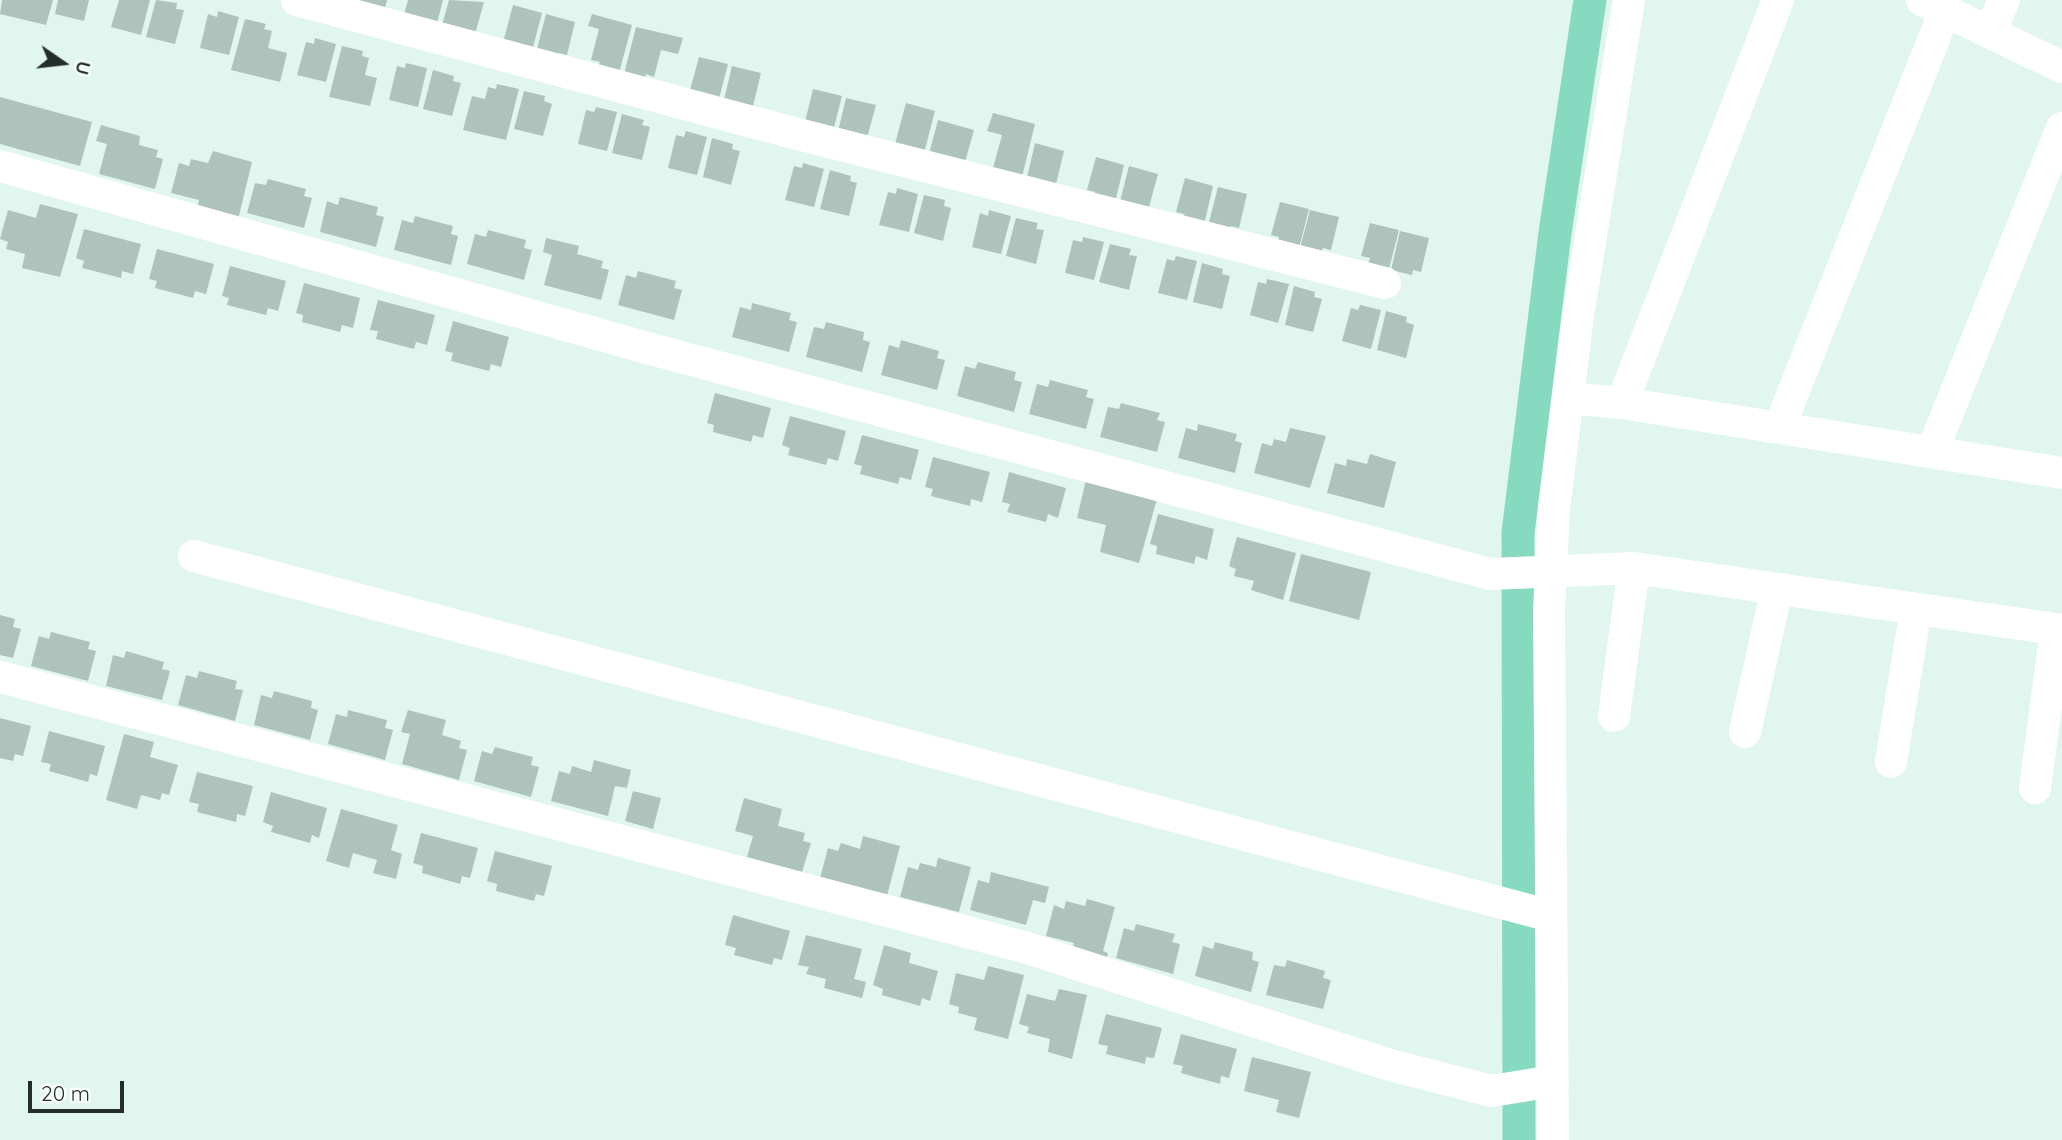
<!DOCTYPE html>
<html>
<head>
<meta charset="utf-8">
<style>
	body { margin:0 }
	#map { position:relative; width:2062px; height:1140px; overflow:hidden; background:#e0f6ee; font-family:Quicksand,sans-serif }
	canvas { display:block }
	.north { position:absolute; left:28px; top:28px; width:70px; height:70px; -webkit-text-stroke:5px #fafffd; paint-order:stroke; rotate:104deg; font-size:19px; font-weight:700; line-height:28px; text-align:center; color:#252d2a }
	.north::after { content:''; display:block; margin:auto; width:24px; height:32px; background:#252d2a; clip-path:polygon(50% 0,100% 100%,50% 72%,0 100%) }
	.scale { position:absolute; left:28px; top:1081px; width:96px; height:32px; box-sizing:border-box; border:4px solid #252d2a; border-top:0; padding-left:9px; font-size:21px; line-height:24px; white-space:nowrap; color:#252d2a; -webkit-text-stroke:5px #fafffd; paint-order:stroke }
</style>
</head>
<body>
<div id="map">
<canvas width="2062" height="1140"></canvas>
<div class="north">U</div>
<div class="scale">20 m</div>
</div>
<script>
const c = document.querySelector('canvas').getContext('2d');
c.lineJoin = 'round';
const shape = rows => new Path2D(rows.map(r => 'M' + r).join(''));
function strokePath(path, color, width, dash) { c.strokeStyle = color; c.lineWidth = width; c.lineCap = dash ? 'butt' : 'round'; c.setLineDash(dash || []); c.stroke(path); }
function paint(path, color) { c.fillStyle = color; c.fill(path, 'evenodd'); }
strokePath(shape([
	[1519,1140,1518,533,1555,233,1590,0]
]), '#85dac0', 33);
paint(shape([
	[2,0,53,0,46,25,0,14],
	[58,0,89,0,84,21,55,14],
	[119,0,150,0,141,35,111,27],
	[156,0,177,3,176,9,184,10,175,44,146,37],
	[351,0,387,0,384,11],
	[408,0,443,0,437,23,404,15],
	[449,0,484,2,475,34,442,25],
	[513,5,542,13,532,51,511,46,512,41,504,39],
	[218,11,239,17,229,55,200,48,208,14,217,17],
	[546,14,575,22,567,55,559,53,558,58,536,53],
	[592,14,632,25,619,73,598,67,600,62,591,60,599,29,588,26],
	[245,19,266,24,264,29,272,31,268,48,287,53,280,82,231,70],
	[636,27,683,38,678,54,661,50,654,77,646,74,645,80,624,74],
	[315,38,336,44,326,82,297,75,306,42,314,44],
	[342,46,363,51,362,56,369,58,365,75,377,78,370,106,329,97],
	[699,57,728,64,718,103,690,90],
	[406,63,427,68,418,107,389,100,397,66,405,68],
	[732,66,761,73,753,106,723,104],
	[433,70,454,76,453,81,461,83,452,116,423,109],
	[497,84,519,89,506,140,463,130,472,96,485,99,488,87,496,89],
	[813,89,842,96,832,135,805,122],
	[524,91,545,96,544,101,552,104,543,136,514,129],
	[0,97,92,122,80,166,0,144],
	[846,98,876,105,867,138,837,136],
	[906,103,935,111,923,157,895,144],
	[596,107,617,112,607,151,578,144,586,110,594,112],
	[993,113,1035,124,1021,181,993,168,1002,135,987,131],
	[622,114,644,120,642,125,650,127,642,160,612,153],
	[938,120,974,130,965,162,928,158],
	[101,125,140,136,139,145,158,150,156,157,163,159,155,189,99,174,107,144,96,141],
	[686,131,707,137,697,175,668,168,676,135,684,137],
	[712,138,733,144,732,149,740,151,731,185,703,177],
	[1035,143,1064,151,1056,184,1026,182],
	[213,151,252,162,237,224,196,214,199,200,171,193,179,163,189,166,191,159,208,163],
	[1096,157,1124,165,1115,203,1094,198,1095,192,1087,190],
	[803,163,824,169,814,207,785,200,794,166,802,168],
	[1129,166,1158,174,1149,207,1119,205],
	[830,170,851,176,850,181,857,183,849,216,820,209],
	[1185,178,1213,186,1204,225,1183,219,1184,214,1176,212],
	[268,179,306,189,304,196,312,198,304,228,247,213,255,183,266,185],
	[1218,187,1247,194,1239,228,1231,226,1229,232,1208,226],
	[897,188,918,194,909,232,879,225,888,192,896,194],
	[924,195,945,200,944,206,951,208,943,241,914,233],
	[340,197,378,207,376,215,384,217,376,247,320,232,327,201,338,205],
	[1280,202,1309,209,1299,248,1278,242,1279,237,1271,235],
	[40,204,78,214,60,277,22,268,25,254,6,249,8,242,0,239,8,210,36,218],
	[989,210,1011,216,1001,254,972,247,980,213,988,216],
	[1310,210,1339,217,1331,250,1323,248,1321,253,1300,248],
	[415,216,453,226,451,234,458,236,451,265,394,250,402,220,413,223],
	[1016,218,1038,223,1036,229,1044,230,1036,264,1006,256],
	[1370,223,1399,230,1389,269,1368,264,1370,258,1361,256],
	[84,229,141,244,133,274,122,271,121,278,82,268,84,261,76,258],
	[488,230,526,240,524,248,532,250,524,280,467,264,475,234,486,237],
	[1400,231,1429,238,1421,272,1413,270,1412,275,1391,270],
	[1083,237,1104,242,1094,280,1065,273,1073,240,1082,242],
	[546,238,579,246,577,254,603,261,601,268,609,270,601,300,544,285,552,255,543,252],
	[1110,244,1131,249,1129,255,1137,256,1129,290,1099,282],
	[157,249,214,264,206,294,195,291,193,298,155,288,157,281,149,279],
	[1176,256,1197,261,1187,300,1158,293,1167,259,1174,261],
	[1202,263,1223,269,1222,274,1230,276,1222,309,1193,302],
	[230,266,286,281,278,311,268,308,266,315,227,305,229,298,222,296],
	[638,271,676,281,674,288,682,290,674,320,618,305,626,275,636,278],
	[1267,279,1289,284,1278,323,1250,315,1258,282,1266,284],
	[304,283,360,298,353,328,342,325,340,332,302,322,303,315,296,313],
	[1294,286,1315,292,1314,297,1322,299,1313,332,1285,325],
	[378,300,435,315,427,345,416,342,414,349,376,339,378,331,370,330],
	[752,303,791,313,789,320,797,322,789,352,732,337,740,307,751,310],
	[1360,305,1381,310,1371,349,1342,341,1351,308,1358,310],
	[1386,311,1407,317,1406,322,1414,325,1406,358,1377,350],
	[453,321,509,337,501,367,491,364,489,371,451,361,453,353,445,351],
	[826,322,864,332,863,340,870,342,862,372,806,357,814,327,824,329],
	[901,340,939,351,937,358,945,360,937,390,881,375,889,345,899,348],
	[978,362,1016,372,1014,380,1022,382,1014,412,957,396,965,366,975,369],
	[1050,380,1088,390,1086,397,1094,399,1086,429,1029,414,1037,384,1048,387],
	[715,393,771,408,763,438,753,435,751,442,713,432,714,425,707,423],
	[1121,403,1160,413,1157,420,1165,422,1157,452,1100,437,1108,407,1119,409],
	[790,416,846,431,838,461,828,458,826,465,788,455,790,448,782,445],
	[1198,424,1237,434,1235,441,1242,443,1235,473,1178,458,1186,428,1197,431],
	[1290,428,1326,436,1310,488,1254,473,1262,443,1272,446,1274,439,1286,442],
	[862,435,919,450,911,480,900,477,898,484,860,474,862,466,854,464],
	[1370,454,1396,462,1384,508,1327,493,1335,463,1346,466,1347,459,1367,464],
	[933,457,990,472,982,502,971,499,970,506,931,496,933,489,925,487],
	[1009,472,1066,488,1058,518,1048,514,1046,522,1007,512,1010,504,1002,502],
	[1086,480,1157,499,1139,563,1100,552,1106,525,1077,518],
	[1158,514,1214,529,1207,560,1196,556,1194,564,1156,554,1157,546,1150,544],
	[1237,537,1296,553,1283,600,1251,590,1254,581,1234,576,1236,569,1229,566],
	[1301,554,1371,572,1359,620,1289,601],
	[0,615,15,619,13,627,21,629,13,658,0,655],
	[51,632,90,642,88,649,96,651,88,681,31,666,39,636,49,639],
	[126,651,164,662,162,669,170,671,162,700,106,686,113,655,124,658],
	[199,671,237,681,235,689,243,690,235,721,178,705,186,675,197,678],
	[274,691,312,701,311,708,318,710,310,740,254,725,261,695,272,698],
	[348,710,387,720,385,728,393,730,385,760,328,744,336,714,347,717],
	[408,710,446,720,442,735,461,741,459,748,467,750,459,780,402,764,410,734,401,732],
	[0,718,31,726,23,756,15,754,13,761,0,758],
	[49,731,105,746,97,776,90,774,88,782,49,771,51,764,41,762],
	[124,734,154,742,150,757,178,765,169,795,162,793,160,800,141,795,137,809,106,800],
	[495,747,533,757,531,765,539,767,531,797,474,781,482,751,492,754],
	[594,760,631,770,627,788,615,786,608,816,551,801,559,771,570,774,572,766,591,772],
	[197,772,253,786,245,816,237,814,236,822,197,812,199,804,189,802],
	[633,791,661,798,653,829,625,821],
	[271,792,327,808,319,838,312,835,310,843,271,832,273,826,263,822],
	[744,798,782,809,778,826,805,833,803,841,811,843,802,872,747,857,753,836,735,831],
	[341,809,398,825,391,850,402,854,396,879,373,873,377,860,353,853,349,868,326,861],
	[421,833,478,848,470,878,462,876,460,884,422,873,423,866,413,863],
	[863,836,900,846,887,896,820,878,828,848,838,851,841,843,860,849],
	[495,851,552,866,544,896,536,894,534,901,496,891,497,884,487,881],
	[938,858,971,867,959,912,900,897,908,867,918,870,920,863,936,867],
	[991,872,1049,887,1045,903,1033,900,1026,925,970,910,978,880,989,883],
	[1087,899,1115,907,1103,951,1108,953,1105,965,1070,956,1074,943,1046,936,1054,905,1064,909,1066,901,1085,906],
	[733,915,790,931,782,960,774,958,772,965,734,955,736,948,725,945],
	[1136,924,1175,934,1172,942,1180,944,1173,974,1116,958,1124,928,1134,931],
	[806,935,862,949,854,979,866,982,862,998,824,988,826,979,806,974,809,967,798,965],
	[1215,942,1253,952,1252,960,1259,962,1251,992,1195,976,1203,946,1213,949],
	[884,945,911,953,909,963,938,971,930,1001,922,998,920,1006,882,995,883,989,873,985],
	[1287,960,1325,971,1323,978,1331,980,1323,1009,1266,995,1274,965,1285,967],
	[988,966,1024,975,1008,1039,974,1030,977,1018,958,1013,959,1007,949,1004,956,973,984,980],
	[1059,989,1087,995,1072,1059,1048,1052,1050,1039,1027,1033,1029,1027,1019,1024,1027,994,1055,1001],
	[1106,1014,1162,1028,1154,1058,1146,1057,1145,1064,1106,1054,1108,1046,1098,1044],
	[1181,1034,1237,1049,1229,1078,1221,1076,1220,1084,1181,1073,1183,1066,1173,1064],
	[1252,1057,1311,1072,1299,1118,1276,1112,1279,1100,1244,1091]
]), '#aec3bc');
strokePath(shape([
	[297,0,786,131,1385,283],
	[1922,0,2062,67],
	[1990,33,2004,0],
	[0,166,651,349,1490,574,1634,568,2062,630],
	[1568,398,1622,403,2062,473],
	[1622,403,1778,0],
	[1779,428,1945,11],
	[1932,452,2062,128],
	[194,556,1551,916],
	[0,677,1024,947,1390,1065,1492,1091,1553,1081],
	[1614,716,1634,568],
	[1745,732,1777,589],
	[1891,762,1916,609],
	[2035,788,2056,630],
	[1553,1140,1549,610,1554,509,1578,316,1629,0]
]), '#fff', 32);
</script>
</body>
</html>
